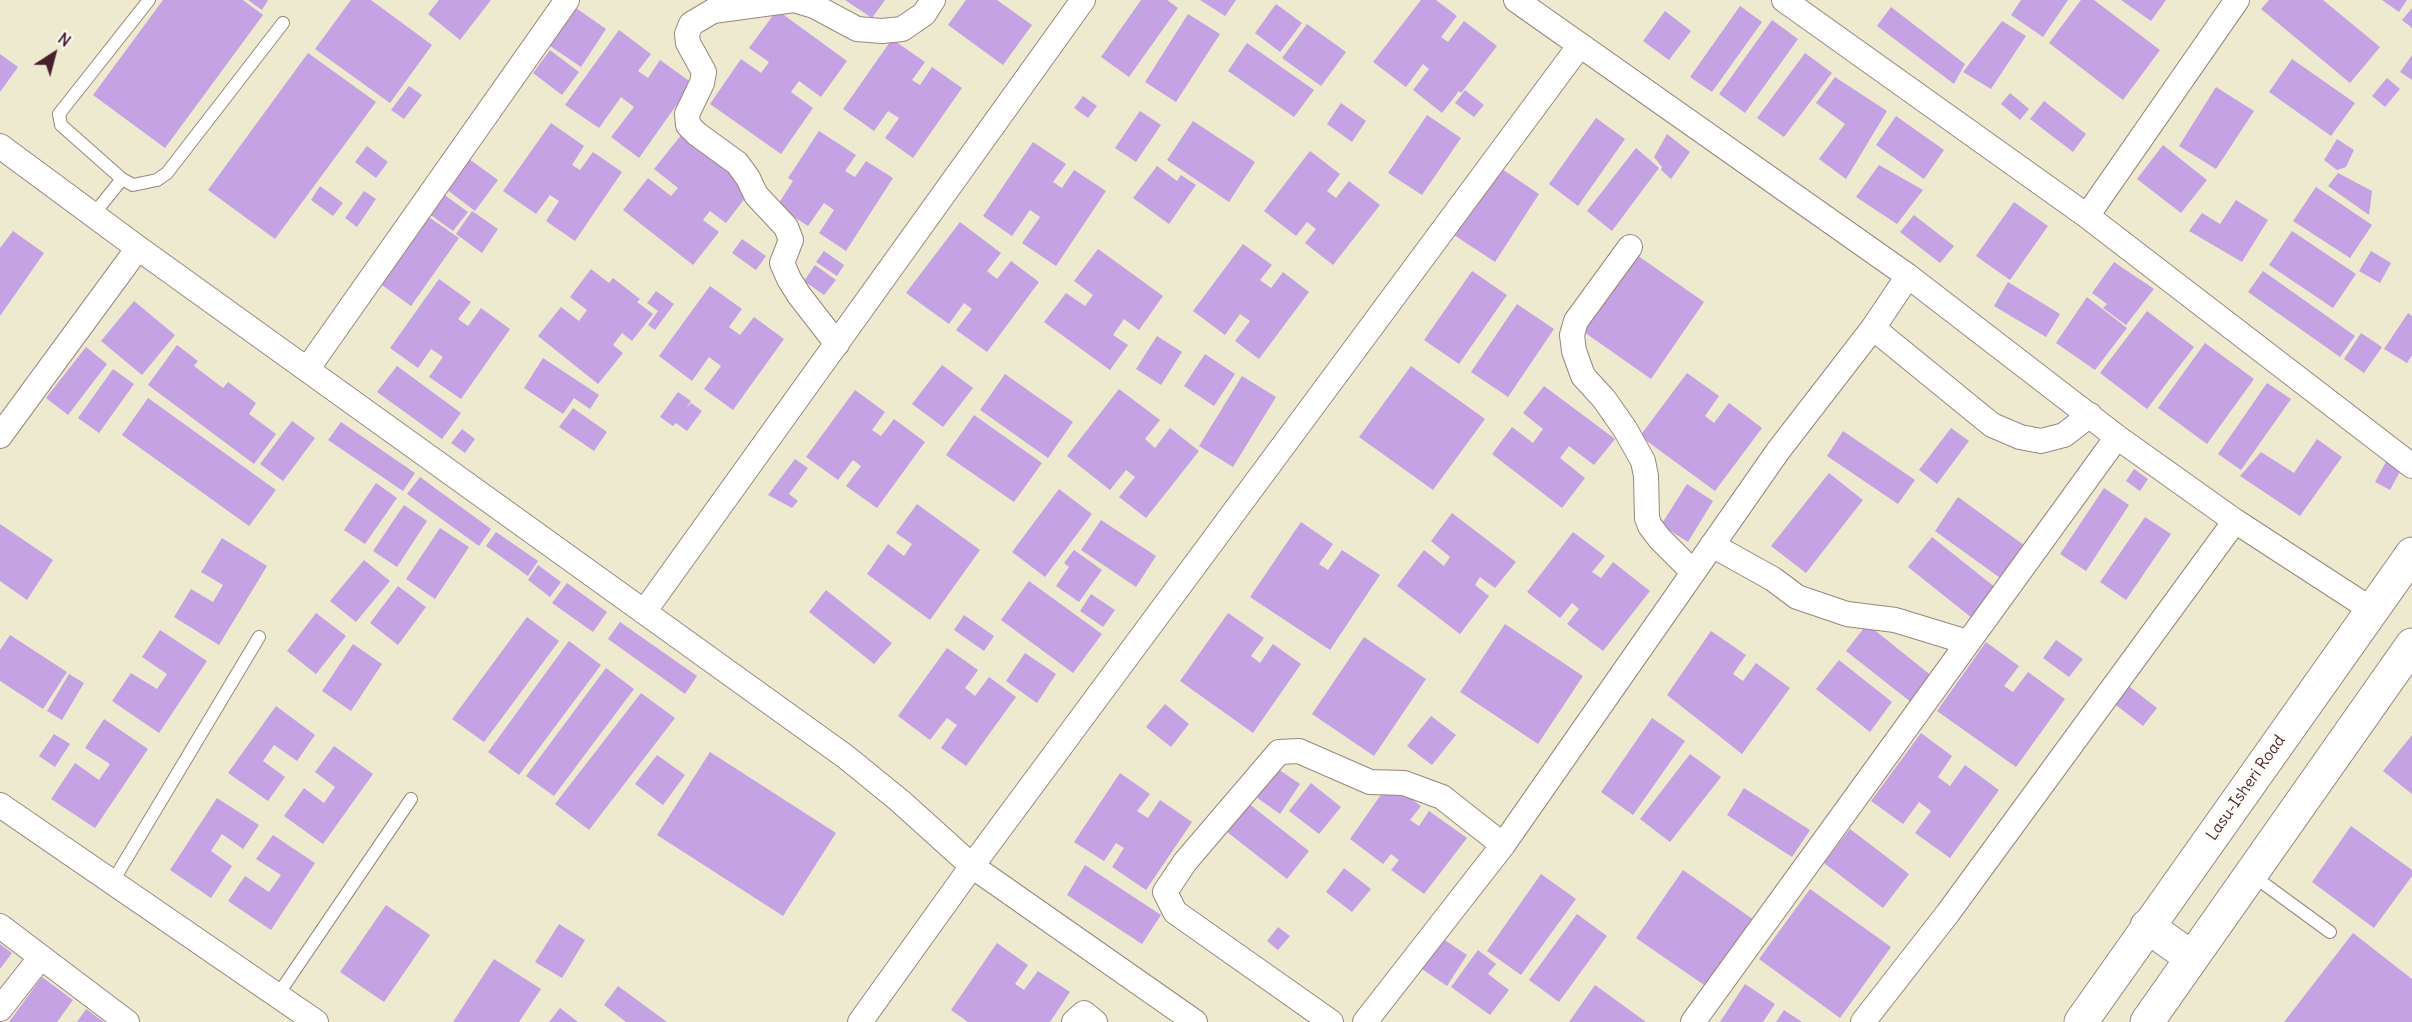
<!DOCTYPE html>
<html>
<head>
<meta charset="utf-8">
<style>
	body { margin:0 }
	#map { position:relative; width:2412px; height:1022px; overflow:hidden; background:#eeead0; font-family:Delius,sans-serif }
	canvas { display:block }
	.north { position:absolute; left:24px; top:24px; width:60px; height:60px; -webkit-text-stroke:4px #fdfcf7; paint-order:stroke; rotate:36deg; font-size:16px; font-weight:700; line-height:24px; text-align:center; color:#4a1f2b }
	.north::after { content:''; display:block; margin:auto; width:21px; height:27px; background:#4a1f2b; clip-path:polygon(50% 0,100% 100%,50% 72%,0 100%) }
</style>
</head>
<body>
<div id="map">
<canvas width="2412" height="1022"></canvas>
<div class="north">N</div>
</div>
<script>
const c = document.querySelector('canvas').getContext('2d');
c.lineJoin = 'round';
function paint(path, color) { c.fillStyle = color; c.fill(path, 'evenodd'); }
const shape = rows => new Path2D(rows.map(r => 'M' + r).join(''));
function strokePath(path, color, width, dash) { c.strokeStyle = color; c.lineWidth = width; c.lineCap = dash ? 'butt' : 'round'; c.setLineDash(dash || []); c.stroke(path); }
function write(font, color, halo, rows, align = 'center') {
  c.font = font + ' Delius,sans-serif'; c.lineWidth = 6; c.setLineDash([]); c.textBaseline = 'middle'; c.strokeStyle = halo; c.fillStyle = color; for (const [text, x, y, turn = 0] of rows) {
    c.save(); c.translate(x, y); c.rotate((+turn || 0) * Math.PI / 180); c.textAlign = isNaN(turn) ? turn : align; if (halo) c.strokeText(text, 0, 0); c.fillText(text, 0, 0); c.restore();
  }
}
paint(shape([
	[163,0,243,0,263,15,165,148,93,95],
	[248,0,268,0,262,10],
	[351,0,371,0,432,45,390,103,315,49],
	[439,0,491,0,460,40,428,14],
	[845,0,885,0,872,18],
	[966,0,997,0,1032,25,1003,65,948,25],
	[1141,0,1167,0,1178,8,1129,77,1101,57],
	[1200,0,1236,0,1225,16],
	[1421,0,1436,0,1457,16,1441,37,1448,42,1464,21,1497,46,1461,93,1459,91,1442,113,1413,90,1429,69,1423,64,1406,87,1373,62],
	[2021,0,2068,0,2043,37,2011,15],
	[2081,0,2094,0,2160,50,2123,100,2049,43],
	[2121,0,2166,0,2151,21],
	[2269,0,2323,0,2380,47,2350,83,2261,9],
	[2382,0,2407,0,2399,12],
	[1276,4,1302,23,1280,52,1255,33],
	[1740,6,1762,22,1712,92,1690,77],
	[1891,7,1965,64,1954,84,1877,26],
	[576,8,606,29,581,67,550,46],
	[2412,8,2412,28,2402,20],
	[777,10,847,61,821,97,799,81,791,92,813,108,781,154,710,104,741,59,761,73,769,62,749,48],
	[1665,11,1691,31,1669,60,1643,41],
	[1188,14,1220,34,1176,102,1145,82],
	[1772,20,1798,39,1745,113,1719,94],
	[2002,21,2026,36,1991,89,1963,72],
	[1307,24,1346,52,1321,86,1282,58],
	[619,30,651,54,638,71,648,78,660,60,692,83,639,158,611,137,634,107,621,97,599,128,565,105],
	[892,39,925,62,912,80,920,85,932,67,962,88,913,158,885,138,899,118,888,111,874,131,843,109],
	[1247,43,1314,90,1294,117,1228,71],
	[550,50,579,72,562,95,533,73],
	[308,53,376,102,275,239,208,190],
	[1805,53,1832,73,1784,137,1757,118],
	[0,54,18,67,0,92],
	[2412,55,2412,80,2400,72],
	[2292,59,2355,103,2331,136,2269,92],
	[1835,77,1887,111,1846,179,1819,159,1845,124,1816,103],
	[2387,78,2400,89,2385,107,2372,96],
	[409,86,422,95,404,119,391,110],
	[2216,87,2254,111,2216,169,2179,146],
	[1465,90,1484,105,1474,117,1455,103],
	[2010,93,2029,109,2020,120,2001,104],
	[1083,96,1097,106,1088,118,1074,108],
	[2044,101,2086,134,2073,152,2030,119],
	[1341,103,1366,121,1352,142,1327,124],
	[1140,111,1161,125,1136,162,1115,148],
	[1427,115,1461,138,1422,195,1388,173],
	[1896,116,1944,150,1924,179,1876,145],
	[1596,118,1625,139,1578,206,1549,184],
	[1193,121,1255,162,1229,202,1167,160],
	[551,123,584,146,572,165,580,170,593,152,622,172,575,241,546,221,559,201,550,195,536,214,503,191],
	[819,131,856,155,845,171,855,177,866,161,893,178,846,251,819,233,834,210,824,203,808,226,777,206,793,181,788,178],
	[682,134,752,189,726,223,710,211,703,220,719,232,693,265,623,210,648,178,671,196,678,188,654,169],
	[1667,134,1690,152,1671,179,1661,170,1662,167,1654,157],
	[2337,139,2354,150,2346,167,2337,170,2324,160],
	[1033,142,1066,164,1053,182,1062,188,1074,170,1106,191,1056,266,1022,243,1040,217,1030,210,1012,236,983,216],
	[2163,145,2207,180,2181,213,2137,179],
	[367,146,388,162,376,178,355,162],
	[1636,148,1659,168,1612,231,1587,211],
	[1310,151,1340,174,1327,191,1336,198,1349,181,1380,205,1333,265,1305,243,1316,229,1307,222,1296,236,1264,211],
	[469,159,498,180,475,211,446,189],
	[1879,165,1923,190,1897,224,1856,197],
	[1157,166,1177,181,1181,175,1196,185,1169,224,1133,198],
	[1499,167,1539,194,1495,262,1454,235],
	[2338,173,2372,191,2369,215,2328,186],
	[320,186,343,203,333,216,311,200],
	[2316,187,2372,225,2350,258,2293,221],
	[364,191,376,199,357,227,345,218],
	[442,193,468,212,453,231,428,213],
	[2236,200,2268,220,2242,262,2189,231,2202,213,2220,224],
	[2014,202,2048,226,2010,280,1976,256],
	[472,211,498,229,482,253,456,234],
	[423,213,459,238,411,306,375,280],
	[1914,215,1954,246,1940,263,1900,232],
	[960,222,1001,253,987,271,997,279,1011,261,1039,282,987,352,956,330,972,309,964,303,949,324,906,293],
	[13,231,44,253,0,316,0,248],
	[2292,231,2356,274,2333,308,2269,265],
	[742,239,766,256,756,270,732,253],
	[1243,244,1272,265,1260,280,1271,288,1283,272,1309,292,1259,359,1235,341,1250,321,1240,314,1225,335,1193,311],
	[1098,249,1163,296,1139,330,1124,319,1113,335,1128,345,1110,370,1044,322,1066,293,1085,306,1093,295,1074,281],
	[824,251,844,265,837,276,816,262],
	[2371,251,2391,263,2380,283,2359,271],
	[1637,255,1704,302,1651,379,1584,332],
	[2114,262,2154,289,2126,325,2103,308,2107,304,2092,293],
	[815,265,836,280,824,295,804,281],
	[591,269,609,283,613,278,640,299,637,302,653,314,632,341,622,333,613,345,623,353,598,384,538,336,561,307,579,321,587,310,570,297],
	[1472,271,1507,295,1459,364,1424,340],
	[2263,271,2355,336,2340,357,2248,292],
	[439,279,471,302,458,319,468,326,481,308,510,329,461,399,429,377,443,357,431,349,418,368,390,348],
	[2008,282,2060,314,2046,337,1994,306],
	[710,286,742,309,729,327,740,335,754,317,784,339,733,410,704,389,721,366,709,357,692,381,659,356],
	[656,291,674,304,655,330,648,325,658,311,647,303],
	[2087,297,2127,328,2095,370,2056,343],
	[134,301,175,335,142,375,101,341],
	[1517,304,1554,329,1508,397,1471,372],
	[2147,311,2194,347,2147,409,2100,373],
	[2408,313,2412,316,2412,355,2407,363,2384,349],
	[2361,333,2382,347,2364,373,2344,359],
	[1157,336,1182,352,1161,385,1136,369],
	[2205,343,2254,379,2207,444,2158,408],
	[177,345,198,361,194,366,223,388,228,382,256,403,249,414,276,434,254,464,148,385],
	[86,347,107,364,68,415,46,398],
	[1205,354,1235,374,1214,406,1184,386],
	[543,358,599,395,590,409,574,398,563,414,524,388],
	[942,365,973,388,943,427,912,404],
	[397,366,461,413,442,439,377,392],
	[1411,366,1485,419,1433,490,1359,437],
	[113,369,134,384,99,433,78,418],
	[1687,373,1719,396,1705,416,1714,423,1729,403,1762,428,1715,491,1640,436],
	[1005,374,1073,422,1048,458,980,410],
	[1242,376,1276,397,1233,467,1199,446],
	[2267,383,2291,399,2241,470,2218,454],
	[1544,386,1615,439,1594,465,1569,446,1560,458,1585,478,1562,508,1492,454,1512,427,1533,443,1543,429,1523,413],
	[1119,389,1160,420,1145,439,1155,448,1170,428,1199,451,1146,518,1119,497,1135,477,1126,470,1110,490,1067,456],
	[855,390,885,412,872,430,881,436,894,419,925,442,877,508,846,486,861,466,853,460,838,480,806,457],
	[678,392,691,401,686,408,691,403,702,411,687,431,676,423,673,426,660,417],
	[148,398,276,490,249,526,122,435],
	[573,408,607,432,594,451,559,427],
	[974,415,1042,463,1014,502,946,455],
	[292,421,315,438,283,481,260,464],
	[341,422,415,473,403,491,328,440],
	[1951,428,1969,441,1937,484,1919,470],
	[462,429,475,439,465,453,451,443],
	[1843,431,1915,480,1898,504,1827,456],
	[2317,439,2342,457,2300,516,2240,476,2261,452,2294,473],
	[2388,458,2403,466,2390,490,2375,482],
	[795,459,808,468,789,494,798,501,792,508,768,495],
	[2134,469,2148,479,2140,491,2126,481],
	[1829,473,1863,500,1806,573,1771,546],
	[420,477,491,529,479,546,407,494],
	[376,483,397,498,365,544,344,530],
	[1687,484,1713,501,1688,542,1661,525],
	[2104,488,2129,505,2086,571,2060,554],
	[1059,489,1092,514,1045,577,1012,552],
	[1958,497,2028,548,2003,580,1935,531],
	[917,504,980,550,930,620,867,574,888,544,904,556,912,544,896,533],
	[404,505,427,521,397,567,373,551],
	[1452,513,1516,562,1495,588,1480,577,1475,585,1489,596,1460,634,1397,586,1424,550,1444,566,1450,557,1431,541],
	[2145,517,2171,534,2126,600,2100,582],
	[1101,520,1156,556,1136,587,1081,550],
	[1301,522,1333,544,1319,564,1328,570,1342,550,1380,575,1330,650,1250,597],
	[0,524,53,560,27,600,0,581],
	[440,528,469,547,435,599,406,579],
	[496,532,538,561,528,576,486,546],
	[1573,532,1605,556,1592,572,1601,578,1613,562,1650,591,1603,651,1567,624,1579,609,1572,603,1560,618,1527,592],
	[1932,537,1996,588,1972,618,1908,567],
	[222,538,267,566,219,645,174,617,191,589,213,602,223,585,201,572],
	[1074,550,1102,570,1079,602,1056,586,1069,567,1064,563],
	[364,560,390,581,356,622,330,601],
	[538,565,561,582,550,597,528,580],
	[1029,581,1102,634,1073,673,1001,620],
	[567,583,607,612,593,632,552,603],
	[398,586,426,607,398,645,370,623],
	[826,590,892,643,874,664,809,612],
	[1091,594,1115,610,1103,627,1080,611],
	[316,613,346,636,316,674,287,651],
	[1228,613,1264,638,1251,656,1260,663,1273,644,1301,664,1253,733,1180,681],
	[964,615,994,636,984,651,954,630],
	[527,617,559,641,484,742,452,719],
	[620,622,697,676,685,694,608,639],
	[1505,624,1583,676,1538,744,1460,692],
	[1867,624,1933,677,1912,703,1846,651],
	[160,630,207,661,159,733,112,701,131,673,157,689,167,674,142,657],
	[1711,631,1746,655,1733,674,1743,681,1756,663,1790,688,1742,754,1667,695],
	[10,635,67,672,43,709,0,681,0,650],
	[1364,637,1426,679,1374,756,1312,714],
	[2056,640,2083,659,2069,677,2043,658],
	[569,641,601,665,519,775,488,752],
	[1986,642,2019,666,2004,686,2013,692,2028,672,2065,699,2016,767,1937,711],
	[353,644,382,664,351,711,322,691],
	[947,648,978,670,965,688,975,696,989,677,1016,697,966,766,941,748,957,725,947,718,930,740,898,716],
	[1025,653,1056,674,1037,703,1006,681],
	[1839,660,1892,702,1870,732,1816,689],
	[606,668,634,689,554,796,526,776],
	[69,674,84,683,62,720,47,711],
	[2126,684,2157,708,2143,726,2112,702],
	[641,693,675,718,589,830,555,804],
	[1165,704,1189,724,1171,747,1146,727],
	[276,706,315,735,297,761,274,745,263,761,285,777,268,801,228,773],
	[1431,716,1456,735,1432,765,1407,746],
	[1652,718,1685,741,1633,815,1601,792],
	[104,719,148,749,95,828,51,799,75,763,99,780,110,764,85,748],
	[1921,733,1952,756,1938,777,1950,786,1965,765,1999,790,1950,858,1915,833,1931,811,1919,802,1903,824,1871,801],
	[54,734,70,744,55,767,39,756],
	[2412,735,2412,794,2383,771],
	[334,746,373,774,323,844,284,816,304,788,324,803,335,787,315,772],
	[710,752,836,833,783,916,657,835],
	[1690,754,1721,777,1670,842,1640,819],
	[657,755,685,775,663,805,635,784],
	[1275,767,1300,784,1280,814,1256,797],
	[1120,773,1150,794,1137,811,1148,818,1160,800,1192,822,1146,890,1112,867,1124,848,1116,843,1104,861,1074,842],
	[1311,783,1341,807,1319,834,1289,811],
	[1389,783,1421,806,1410,820,1419,826,1429,811,1467,838,1424,894,1391,870,1399,860,1391,854,1383,864,1350,839],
	[1744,788,1810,830,1792,857,1727,815],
	[217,798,259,825,243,849,222,834,211,851,232,866,211,898,170,870],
	[1248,803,1309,851,1287,879,1226,831],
	[2351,826,2412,870,2412,876,2374,928,2312,882],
	[1850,829,1909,874,1883,908,1824,863],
	[273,835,315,863,271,930,228,901,245,876,269,892,281,875,256,859],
	[1085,865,1161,915,1142,944,1067,895],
	[1344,868,1371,889,1352,912,1326,892],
	[1683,870,1754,920,1707,987,1636,938],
	[1541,874,1576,899,1521,975,1487,951],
	[1810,889,1891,947,1840,1018,1759,959],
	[386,905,430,935,384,1002,340,972],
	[1577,914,1607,936,1559,1002,1529,980],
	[559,924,585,940,562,978,535,962],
	[1278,927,1290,936,1278,950,1267,941],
	[2353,933,2412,979,2412,1022,2284,1022],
	[1436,934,1467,955,1447,986,1416,965],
	[997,943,1028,965,1015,984,1024,990,1038,971,1070,992,1050,1022,968,1022,951,1010],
	[0,944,12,953,0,969],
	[1478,950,1496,964,1488,974,1509,990,1490,1015,1451,987],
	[494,959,541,989,519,1022,453,1022],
	[42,977,73,1000,57,1022,9,1022],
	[1745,984,1775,1004,1763,1022,1720,1022],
	[1595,985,1646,1022,1569,1022],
	[618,986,667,1022,626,1022,604,1005],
	[560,1008,578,1022,549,1022],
	[86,1009,104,1022,77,1022],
	[1784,1010,1802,1022,1776,1022]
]), '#c4a2e3');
const service = shape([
	[149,0,59,114,61,125,122,179,133,185,157,180,167,173,283,23],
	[93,215,122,179],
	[2252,875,2330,932],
	[113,881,259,637],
	[277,996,411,799]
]);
const minor = shape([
	[1516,0,1908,276,2117,437,2235,521,2372,610],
	[1784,0,2087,216,2412,466],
	[0,146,138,248,846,757,900,801,972,866,1195,1022],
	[2087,216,2237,0],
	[1630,247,1576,321,1572,335,1574,351,1583,376,1604,399,1625,429,1643,461,1646,476,1647,518,1650,526,1660,539,1693,572],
	[1873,328,1992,425,2020,437,2041,441,2064,435,2090,415],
	[837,344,799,295,789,279,782,263,791,240,786,227,756,195,748,178,737,163,697,134,688,125,687,114,702,83,704,72,688,43,687,34,691,24,713,11,794,0,814,6,857,29,882,31,902,29,924,14,933,0],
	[308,368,567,0],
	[0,436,138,248],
	[1712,545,1773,579,1797,597,1847,614,1895,620,1967,642],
	[644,612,1083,0],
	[0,805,316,1022],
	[0,926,127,1022],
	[0,1009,41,957],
	[860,1022,972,866,1580,45],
	[1074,1022,1084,1013,1095,1022],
	[1331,1022,1175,912,1165,892,1185,862,1279,752,1299,751,1370,782,1404,783,1442,797,1503,845],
	[1365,1022,1503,845,1778,451,1873,328,1908,276],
	[1693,1022,2117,437],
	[1863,1022,1948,913,2235,521]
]);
const primary = shape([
	[2147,926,2192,958],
	[2081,1022,2412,554],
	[2147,1022,2412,645]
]);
strokePath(service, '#9c847e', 14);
strokePath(minor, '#9c847e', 26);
strokePath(primary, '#9c847e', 35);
strokePath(service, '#fff', 12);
strokePath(minor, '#fff', 24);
strokePath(primary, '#fff', 33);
write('16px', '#4a1f2b', '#fdfcf7', [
	["Lasu-Isheri Road",2246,788,-55]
]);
</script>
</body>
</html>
